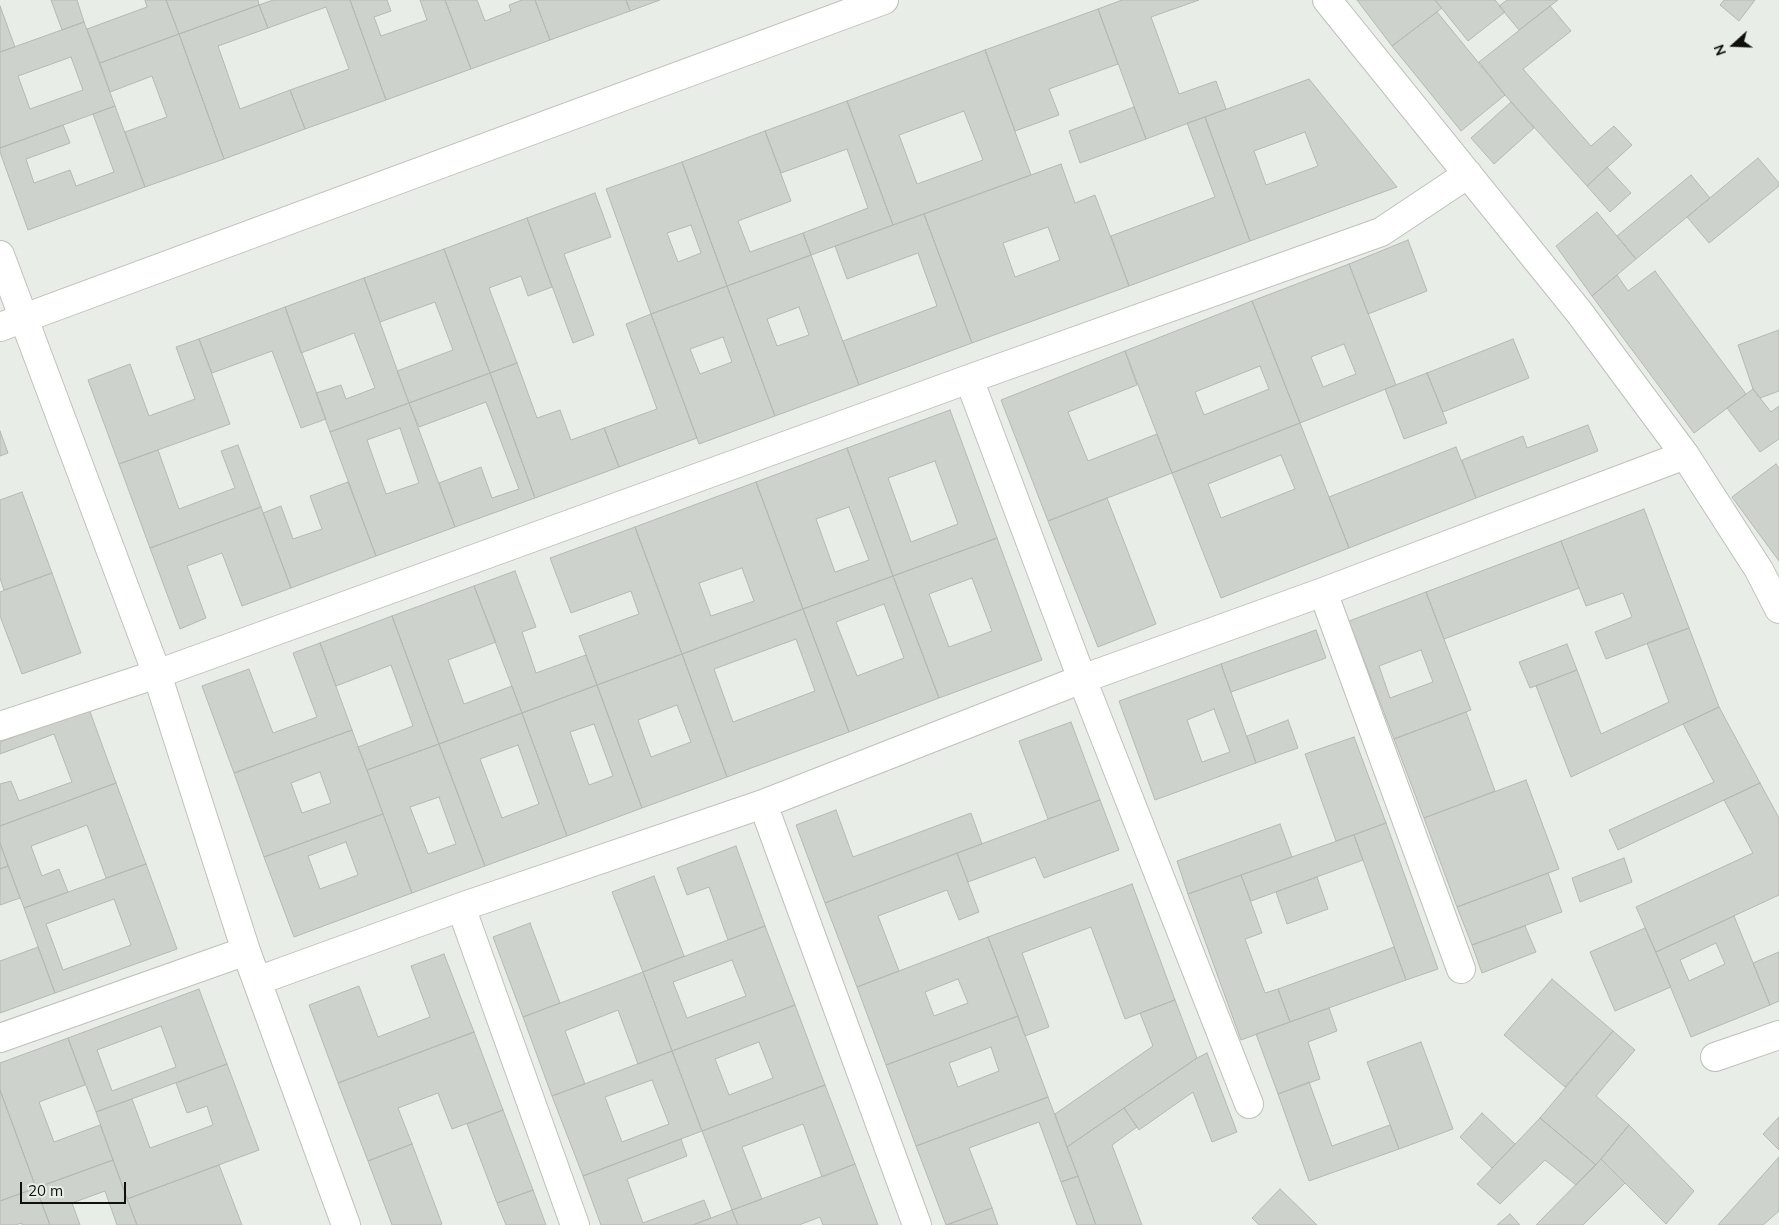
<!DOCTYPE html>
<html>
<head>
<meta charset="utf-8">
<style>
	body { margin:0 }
	#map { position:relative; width:1779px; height:1225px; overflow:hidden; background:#e9ede7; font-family:Mulish,sans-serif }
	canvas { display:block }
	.north { position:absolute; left:1709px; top:20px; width:50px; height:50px; -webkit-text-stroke:4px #e9ede7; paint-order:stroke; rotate:250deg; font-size:14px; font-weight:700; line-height:20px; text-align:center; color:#10110f }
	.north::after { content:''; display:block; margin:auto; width:18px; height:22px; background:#10110f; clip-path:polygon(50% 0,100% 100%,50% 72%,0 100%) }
	.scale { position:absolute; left:20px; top:1182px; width:106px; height:22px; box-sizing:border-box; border:2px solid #10110f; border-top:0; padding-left:6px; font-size:15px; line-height:18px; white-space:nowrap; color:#10110f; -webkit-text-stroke:4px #e9ede7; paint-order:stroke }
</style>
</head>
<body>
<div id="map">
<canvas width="1779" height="1225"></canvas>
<div class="north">N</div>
<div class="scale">20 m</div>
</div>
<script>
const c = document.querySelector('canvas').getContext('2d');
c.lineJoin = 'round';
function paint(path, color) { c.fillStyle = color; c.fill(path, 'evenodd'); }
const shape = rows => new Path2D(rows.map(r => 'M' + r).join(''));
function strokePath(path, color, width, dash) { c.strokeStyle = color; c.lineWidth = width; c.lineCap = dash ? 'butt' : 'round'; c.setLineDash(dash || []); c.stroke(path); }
const building = shape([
	[51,0,77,0,84,22,62,30,51,0],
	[145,0,166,0,179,34,100,63,87,29,147,7,145,0],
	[166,0,258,0,259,5,179,34,166,0],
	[273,0,350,0,386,100,305,129,290,90,349,69,326,7,268,28,259,5,273,0],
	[350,0,387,0,391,11,374,17,381,36,427,20,420,0,445,0,471,69,386,100,350,0],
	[445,0,477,0,485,21,511,11,509,5,522,0,535,0,550,40,471,69,445,0],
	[535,0,626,0,630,11,550,40,535,0],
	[626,0,660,0,630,11,626,0],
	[1122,0,1199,0,1151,17,1179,94,1216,81,1226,109,1146,139,1098,9,1122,0],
	[1357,0,1435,0,1442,8,1392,46,1357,0],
	[1435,0,1495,0,1505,12,1468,41,1435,0],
	[1507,0,1558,0,1519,30,1499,6,1507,0],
	[1724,0,1755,0,1739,21,1720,5,1724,0],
	[259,5,268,28,218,46,240,109,290,90,305,129,224,159,179,34,259,5],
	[0,6,15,47,0,52,0,6],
	[1550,6,1571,31,1523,69,1591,146,1614,126,1632,145,1587,186,1505,95,1479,62,1550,6],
	[1098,9,1118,64,1049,89,1059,115,1015,131,985,50,1098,9],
	[1437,12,1505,95,1461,131,1392,46,1437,12],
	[84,22,115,106,0,148,0,52,84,22],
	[71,57,83,90,30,109,18,76,71,57],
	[179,34,224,159,145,187,125,132,167,117,152,76,110,92,100,63,179,34],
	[985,50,1031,175,893,225,847,101,985,50],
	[964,111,983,160,917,184,899,135,964,111],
	[1309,79,1397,187,1250,241,1205,117,1309,79],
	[1305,132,1318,166,1266,185,1254,151,1305,132],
	[847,101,893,225,811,255,803,233,868,208,847,149,781,173,765,131,847,101],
	[1511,102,1534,128,1494,164,1471,138,1511,102],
	[115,106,145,187,28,230,0,152,0,148,63,125,70,143,26,159,34,183,70,170,76,186,114,172,93,114,115,106],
	[1134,107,1146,139,1080,163,1069,131,1134,107],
	[1205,117,1250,241,1129,286,1111,236,1215,197,1187,123,1205,117],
	[765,131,791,201,738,221,750,252,803,233,811,255,727,286,682,162,765,131],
	[1758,158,1779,183,1779,186,1709,243,1687,217,1758,158],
	[682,162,727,286,651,314,606,189,682,162],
	[691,225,701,253,678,262,667,233,691,225],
	[1061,164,1075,203,1095,195,1129,286,972,343,924,214,1061,164],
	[1048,227,1060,260,1015,277,1003,243,1048,227],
	[1607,167,1631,193,1610,212,1587,186,1607,167],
	[1691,175,1710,198,1636,259,1617,236,1691,175],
	[595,193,611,237,564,254,594,335,573,343,527,218,595,193],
	[1597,212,1636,259,1592,296,1556,246,1597,212],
	[924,214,972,343,859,385,843,341,937,306,918,253,847,279,835,246,924,214],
	[527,218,552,287,528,296,521,276,489,288,517,363,490,373,444,249,527,218],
	[1408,240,1427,291,1368,314,1349,264,1408,240],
	[444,249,490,373,409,403,397,371,453,350,435,302,380,322,364,278,444,249],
	[811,255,859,385,775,416,727,286,811,255],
	[799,307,809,335,777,346,767,319,799,307],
	[1349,264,1396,385,1300,423,1252,301,1349,264],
	[1344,344,1356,374,1323,387,1311,357,1344,344],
	[1655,271,1746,394,1694,433,1592,296,1617,275,1628,291,1655,271],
	[364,278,409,403,330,432,316,393,341,385,346,399,375,388,354,333,301,353,285,307,364,278],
	[727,286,775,416,699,444,651,314,727,286],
	[723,337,732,362,700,374,690,349,723,337],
	[1252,301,1300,423,1172,473,1125,351,1252,301],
	[1260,366,1269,389,1204,415,1195,392,1260,366],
	[285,307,326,419,301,428,272,351,212,373,199,339,285,307],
	[651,314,697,438,619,467,604,428,657,409,626,324,651,314],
	[1779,330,1779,391,1760,398,1753,389,1738,345,1779,330],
	[199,339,230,424,119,464,88,380,130,364,149,416,195,399,176,347,199,339],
	[1513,339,1529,378,1443,412,1427,373,1513,339],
	[1125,351,1137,385,1068,412,1088,461,1157,434,1172,473,1048,521,1001,400,1125,351],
	[517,363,537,418,560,410,571,440,604,428,619,467,535,498,490,373,517,363],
	[490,373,535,498,455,527,439,483,481,467,492,498,519,489,486,402,419,427,409,403,490,373],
	[1427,373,1447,423,1404,439,1385,389,1427,373],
	[1753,389,1771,412,1779,406,1779,439,1760,452,1727,408,1753,389],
	[409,403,455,527,376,556,330,432,409,403],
	[400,428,419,483,386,494,367,440,400,428],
	[950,410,997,538,893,576,847,448,950,410],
	[935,461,958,524,911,542,888,478,935,461],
	[1300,423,1349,548,1221,598,1172,473,1300,423],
	[1281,455,1295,489,1221,518,1208,484,1281,455],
	[1588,425,1598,451,1476,498,1462,460,1523,436,1527,448,1588,425],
	[0,431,8,453,0,456,0,431],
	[238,445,261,507,150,548,119,464,158,450,179,509,235,488,221,451,238,445],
	[1456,447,1476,498,1349,548,1329,497,1456,447],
	[847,448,893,576,803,609,756,482,847,448],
	[849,507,869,560,835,572,816,519,849,507],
	[1776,464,1779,468,1779,561,1732,497,1776,464],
	[348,482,376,556,291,588,263,513,281,506,293,539,322,529,310,496,348,482],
	[756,482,803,609,682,654,635,527,756,482],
	[742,568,754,601,711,616,699,583,742,568],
	[22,492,52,573,4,590,0,578,0,500,22,492],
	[1107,498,1156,624,1098,647,1048,521,1107,498],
	[261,507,291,588,242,606,222,553,187,566,206,618,180,629,150,548,261,507],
	[1644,509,1689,628,1606,659,1595,632,1632,617,1623,593,1586,606,1561,541,1644,509],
	[635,527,682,654,597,685,579,636,639,614,631,591,571,613,550,558,635,527],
	[997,538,1042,660,939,698,893,576,997,538],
	[972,578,992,631,949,647,929,594,972,578],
	[1561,541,1579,588,1444,639,1426,592,1561,541],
	[515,571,536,627,522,632,536,673,586,655,597,685,522,713,474,586,515,571],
	[52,573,81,653,22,674,0,616,0,592,52,573],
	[893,576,939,698,849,732,803,609,893,576],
	[884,604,904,658,857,676,836,622,884,604],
	[474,586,496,642,448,660,464,704,512,686,522,713,439,744,392,616,474,586],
	[1426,592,1471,710,1394,739,1349,621,1426,592],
	[1421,650,1433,682,1390,698,1379,666,1421,650],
	[803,609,849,732,727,777,682,654,803,609],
	[796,639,815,691,733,722,714,669,796,639],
	[392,616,439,744,367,770,358,747,413,726,391,665,336,686,320,643,392,616],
	[1689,628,1719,707,1571,777,1536,686,1577,670,1601,734,1669,702,1647,643,1689,628],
	[1316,630,1326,658,1231,692,1221,664,1316,630],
	[320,643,352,730,234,773,202,686,249,669,273,733,317,717,293,653,320,643],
	[1567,644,1577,670,1530,688,1519,662,1567,644],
	[682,654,727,777,642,808,597,685,682,654],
	[677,705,691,742,651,757,638,720,677,705],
	[1221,664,1256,763,1155,800,1119,701,1221,664],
	[1214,709,1230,752,1202,762,1187,720,1214,709],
	[597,685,642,808,567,836,522,713,597,685],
	[594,724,613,776,589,785,570,732,594,724],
	[1719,707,1760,783,1618,850,1609,830,1714,782,1683,724,1719,707],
	[89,709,116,783,0,826,0,784,11,781,19,801,72,782,54,734,0,754,0,742,89,709],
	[1466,712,1495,791,1424,818,1394,739,1466,712],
	[522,713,567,836,485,866,439,744,522,713],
	[518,745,539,804,502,818,480,759,518,745],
	[1288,720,1298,748,1256,763,1247,736,1288,720],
	[1071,722,1100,800,1048,819,1019,741,1071,722],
	[352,730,383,814,264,857,234,773,352,730],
	[320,772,331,803,302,813,291,783,320,772],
	[1354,737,1386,823,1336,841,1305,754,1354,737],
	[439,744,485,866,412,893,367,770,439,744],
	[439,797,456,844,428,854,410,807,439,797],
	[1526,780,1559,869,1457,907,1424,818,1526,780],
	[116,783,146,864,106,878,87,825,31,846,42,876,59,869,68,892,24,908,0,843,0,826,116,783],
	[1760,783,1779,818,1779,895,1656,952,1636,907,1753,853,1724,800,1760,783],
	[1100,800,1119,850,1044,878,1035,857,968,882,957,853,1100,800],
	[836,810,853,857,971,813,982,844,825,903,796,825,836,810],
	[383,814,412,893,294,937,264,857,383,814],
	[346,842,358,875,320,889,308,856,346,842],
	[1386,823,1438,969,1406,980,1354,835,1386,823],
	[1280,824,1292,857,1188,894,1177,861,1280,824],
	[1354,835,1363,860,1251,901,1241,875,1354,835],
	[0,843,8,866,0,869,0,843],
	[736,846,765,926,728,940,709,887,687,895,677,868,736,846],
	[957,853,979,912,959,920,947,890,878,916,899,971,857,987,825,903,957,853],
	[1624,858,1632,882,1580,902,1572,878,1624,858],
	[146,864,177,949,55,993,24,908,146,864],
	[114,899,131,945,63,970,46,924,114,899],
	[8,866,20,898,0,905,0,869,8,866],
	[1548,873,1562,912,1472,945,1457,907,1548,873],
	[1241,875,1262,933,1245,939,1265,993,1278,989,1290,1022,1241,1040,1188,894,1241,875],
	[654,876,684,956,643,972,612,892,654,876],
	[1317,877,1328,909,1287,924,1276,892,1317,877],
	[1132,884,1175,1000,1125,1019,1091,927,1022,953,1049,1027,1025,1036,988,937,1132,884],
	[1734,916,1770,1005,1691,1037,1656,952,1734,916],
	[1716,943,1725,964,1689,981,1680,960,1716,943],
	[530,923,560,1003,523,1017,493,937,530,923],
	[765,926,795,1005,672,1051,643,972,765,926],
	[732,960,746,996,687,1018,673,982,732,960],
	[1525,926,1536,952,1482,973,1472,945,1525,926],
	[1645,928,1671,987,1615,1011,1590,952,1645,928],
	[988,937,1018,1016,886,1065,857,987,988,937],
	[958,979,968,1003,934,1016,925,992,958,979],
	[38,947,55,993,0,1013,0,961,38,947],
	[1394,947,1406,980,1290,1022,1278,989,1394,947],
	[1779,952,1779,1001,1770,1005,1753,963,1779,952],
	[444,954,474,1032,338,1083,309,1005,359,986,378,1037,430,1017,411,966,444,954],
	[643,972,672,1051,638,1064,618,1010,565,1031,585,1084,552,1096,523,1017,643,972],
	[1552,979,1613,1031,1565,1087,1504,1035,1552,979],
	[199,989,227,1064,96,1112,68,1038,199,989],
	[161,1026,176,1067,112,1091,97,1050,161,1026],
	[1175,1000,1197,1058,1067,1147,1055,1114,1153,1046,1140,1013,1175,1000],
	[795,1005,825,1085,702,1131,672,1051,795,1005],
	[759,1042,773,1078,729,1095,715,1059,759,1042],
	[1329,1008,1337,1031,1308,1042,1320,1079,1278,1094,1256,1034,1329,1008],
	[1018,1016,1048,1097,916,1146,886,1065,1018,1016],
	[991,1047,999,1071,958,1087,949,1063,991,1047],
	[1613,1031,1635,1050,1596,1096,1629,1125,1596,1165,1540,1118,1613,1031],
	[474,1032,503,1110,452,1129,438,1093,398,1108,412,1144,368,1161,338,1083,474,1032],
	[68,1038,85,1085,39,1102,54,1142,100,1125,113,1160,36,1188,0,1090,0,1063,68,1038],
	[1421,1042,1453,1129,1399,1149,1367,1062,1421,1042],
	[672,1051,702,1131,583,1176,552,1096,672,1051],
	[652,1080,669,1124,622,1142,605,1097,652,1080],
	[1207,1053,1237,1132,1212,1142,1193,1092,1139,1130,1124,1108,1197,1058,1207,1053],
	[227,1064,259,1150,127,1199,96,1112,132,1099,150,1148,213,1125,207,1106,187,1113,176,1083,227,1064],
	[1309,1082,1332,1146,1390,1125,1399,1149,1309,1181,1278,1094,1309,1082],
	[825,1085,855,1164,822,1177,803,1124,742,1147,762,1199,732,1210,702,1131,825,1085],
	[0,1090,36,1188,0,1201,0,1090],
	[1048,1097,1078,1176,1061,1182,1039,1122,969,1148,992,1208,946,1225,916,1146,1048,1097],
	[1124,1108,1137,1127,1112,1145,1142,1225,1096,1225,1067,1147,1124,1108],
	[503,1110,533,1190,497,1203,467,1124,503,1110],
	[1482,1113,1515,1144,1492,1168,1460,1137,1482,1113],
	[1779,1117,1779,1150,1763,1134,1779,1117],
	[1540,1118,1596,1165,1576,1185,1545,1160,1500,1204,1477,1184,1540,1118],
	[1629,1125,1694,1191,1666,1224,1601,1159,1629,1125],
	[681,1139,687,1156,627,1179,643,1223,704,1200,711,1218,693,1225,601,1225,583,1176,681,1139],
	[412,1144,442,1224,439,1225,392,1225,368,1161,412,1144],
	[1779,1157,1779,1211,1763,1225,1718,1225,1779,1157],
	[1601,1159,1625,1183,1583,1225,1536,1225,1601,1159],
	[113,1160,137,1225,117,1225,105,1191,72,1203,80,1225,50,1225,36,1188,113,1160],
	[855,1164,878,1225,823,1225,820,1217,799,1225,738,1225,732,1210,855,1164],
	[219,1165,242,1225,137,1225,127,1199,219,1165],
	[1078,1176,1096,1225,1077,1225,1061,1182,1078,1176],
	[36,1188,50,1225,22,1225,22,1223,15,1225,0,1225,0,1201,36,1188],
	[1280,1189,1317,1225,1259,1225,1252,1218,1280,1189],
	[533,1190,546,1225,506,1225,497,1203,533,1190],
	[992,1208,998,1225,947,1225,992,1208],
	[732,1210,738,1225,693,1225,711,1218,732,1210],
	[1510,1214,1520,1225,1497,1225,1510,1214]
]);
paint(building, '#ced2cc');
strokePath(building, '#b6b9b3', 1);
const minor = shape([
	[1327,0,1579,312,1685,455,1759,570,1779,609],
	[0,255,157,674,246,951,346,1225],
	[0,327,884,0],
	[969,379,1082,679,1249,1104],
	[1323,592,1461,969],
	[0,726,157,674,969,379,1381,232,1468,174],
	[763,804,917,1225],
	[461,907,575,1225],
	[257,981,461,907,763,804,1082,679,1323,592,1685,455],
	[0,1038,246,951],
	[1715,1057,1779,1035]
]);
strokePath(minor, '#bec1bb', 30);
strokePath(minor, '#fff', 28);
</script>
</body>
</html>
